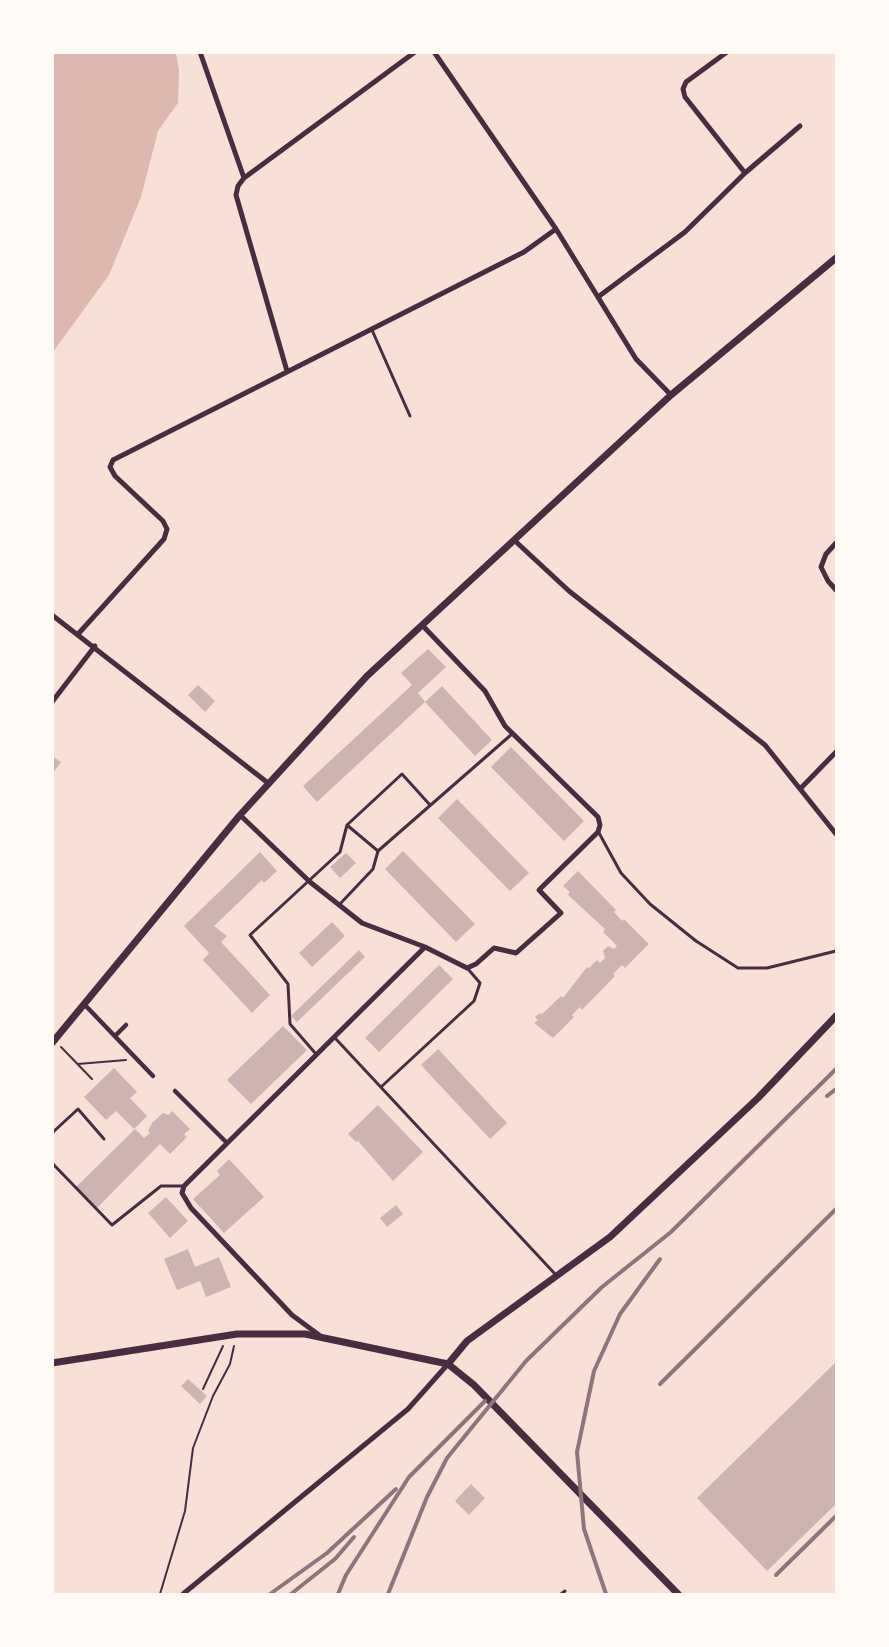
<!DOCTYPE html>
<html>
<head>
<meta charset="utf-8">
<style>
	body { margin:0 }
	#map { position:relative; width:889px; height:1647px; overflow:hidden; background:#f7e1d7; font-family:"Source Sans 3",sans-serif }
	canvas { display:block }
	.frame { position:absolute; inset:0; border:54px solid #fffaf5; pointer-events:none }
</style>
</head>
<body>
<div id="map">
<canvas width="889" height="1647"></canvas>
<div class="frame"></div>
</div>
<script>
const c = document.querySelector('canvas').getContext('2d');
c.lineJoin = 'round';
function paint(path, color) { c.fillStyle = color; c.fill(path, 'evenodd'); }
const shape = rows => new Path2D(rows.map(r => 'M' + r).join(''));
function strokePath(path, color, width, dash) { c.strokeStyle = color; c.lineWidth = width; c.lineCap = dash ? 'butt' : 'round'; c.setLineDash(dash || []); c.stroke(path); }
paint(shape([
	[53,52,176,53,179,71,178,103,158,131,141,197,109,275,53,352]
]), '#dcb8b0');
paint(shape([
	[428,649,446,667,418,693,425,702,442,686,492,740,475,756,425,702,317,802,303,786,412,685,401,673],
	[198,685,215,701,205,712,188,695],
	[511,747,584,821,564,841,491,767],
	[52,756,61,762,52,774],
	[457,799,529,873,510,891,438,818],
	[403,851,475,924,456,942,385,869],
	[260,852,277,871,264,883,262,880,214,926,227,936,221,942,270,995,252,1013,203,960,209,953,184,926],
	[346,853,356,863,340,878,330,867],
	[578,871,616,910,614,912,622,921,624,919,649,944,625,968,622,965,613,974,615,976,582,1010,580,1007,572,1015,574,1017,553,1038,534,1023,538,1020,535,1017,540,1013,541,1015,561,996,563,998,587,967,589,968,597,960,600,963,605,958,603,951,608,946,614,949,617,946,603,932,605,929,568,895,570,892,563,886],
	[332,922,345,936,312,967,299,953],
	[359,950,365,957,297,1022,291,1016],
	[439,965,453,979,379,1052,365,1038],
	[283,1026,307,1050,251,1104,227,1080],
	[438,1049,507,1123,490,1139,421,1065],
	[114,1068,137,1092,130,1098,147,1116,134,1129,116,1111,106,1120,84,1097],
	[378,1105,423,1152,393,1181,358,1141,356,1142,348,1134],
	[172,1111,190,1129,184,1134,187,1137,170,1154,160,1144,97,1208,76,1187,135,1129,144,1138,150,1133,148,1131,152,1123,163,1113,169,1115],
	[229,1159,264,1197,224,1233,193,1199,220,1175,217,1171],
	[166,1197,188,1221,170,1238,148,1213],
	[396,1205,403,1214,387,1227,380,1218],
	[188,1249,195,1267,219,1257,231,1287,206,1297,200,1281,177,1290,164,1259],
	[836,1362,836,1504,767,1571,697,1498],
	[188,1379,207,1396,200,1404,181,1386],
	[471,1484,485,1498,469,1515,455,1501]
]), '#ccb4b1');
strokePath(shape([
	[61,1047,92,1079],
	[78,1064,126,1060],
	[203,1389,223,1346],
	[160,1594,185,1511,193,1448,213,1396,230,1364,234,1346]
]), '#4a2c40', 2);
strokePath(shape([
	[372,330,410,416],
	[347,825,378,851],
	[599,833,621,873,650,904,696,941,738,968,767,968,836,951],
	[339,905,373,869,378,851,512,734],
	[335,1038,556,1275],
	[316,1054,290,1024,288,984,250,935,340,852,347,825,402,774,430,805],
	[381,1087,474,1001,480,983,468,969],
	[52,1133,78,1109,104,1139],
	[52,1163,112,1225,161,1186,184,1186],
	[561,1594,565,1591]
]), '#4a2c40', 3);
strokePath(shape([
	[84,1004,153,1076],
	[115,1036,126,1025],
	[175,1091,227,1143]
]), '#4a2c40', 4.5);
strokePath(shape([
	[200,52,244,178],
	[434,52,556,229,636,359,671,395],
	[727,52,686,82,683,89,685,97,745,173],
	[598,297,685,232,745,173,800,126],
	[287,371,236,195,238,186,244,178,415,52],
	[514,540,569,591,765,745,836,834],
	[836,543,826,554,821,567,828,581,836,590],
	[52,615,268,783],
	[422,625,485,691,505,726,598,817,600,825,598,832,539,890,561,913,516,953,494,948,476,964,467,968,425,947],
	[79,633,164,539,167,529,163,521,115,476,110,467,113,460,524,252,556,229],
	[52,702,95,646],
	[800,789,836,752],
	[240,815,310,882,362,923,425,947,184,1186,182,1193,191,1208,292,1315,319,1335],
	[183,1594,408,1409,448,1364]
]), '#4a2c40', 5);
strokePath(shape([
	[52,1043,240,815,367,676,671,395,836,258],
	[52,1363,237,1334,305,1334,448,1364,474,1385,678,1594],
	[448,1364,467,1341,610,1237,758,1098,836,1016]
]), '#4a2c40', 7);
strokePath(shape([
	[827,1096,836,1089],
	[660,1384,836,1209],
	[776,1575,836,1516],
	[270,1594,327,1553,396,1489],
	[291,1594,335,1559,354,1537],
	[338,1594,346,1575,409,1477,485,1401],
	[388,1594,427,1497,447,1458,526,1361,602,1287,671,1232,836,1069],
	[606,1594,584,1529,577,1452,594,1371,620,1314,660,1259]
]), '#8f747c', 4);
</script>
</body>
</html>
